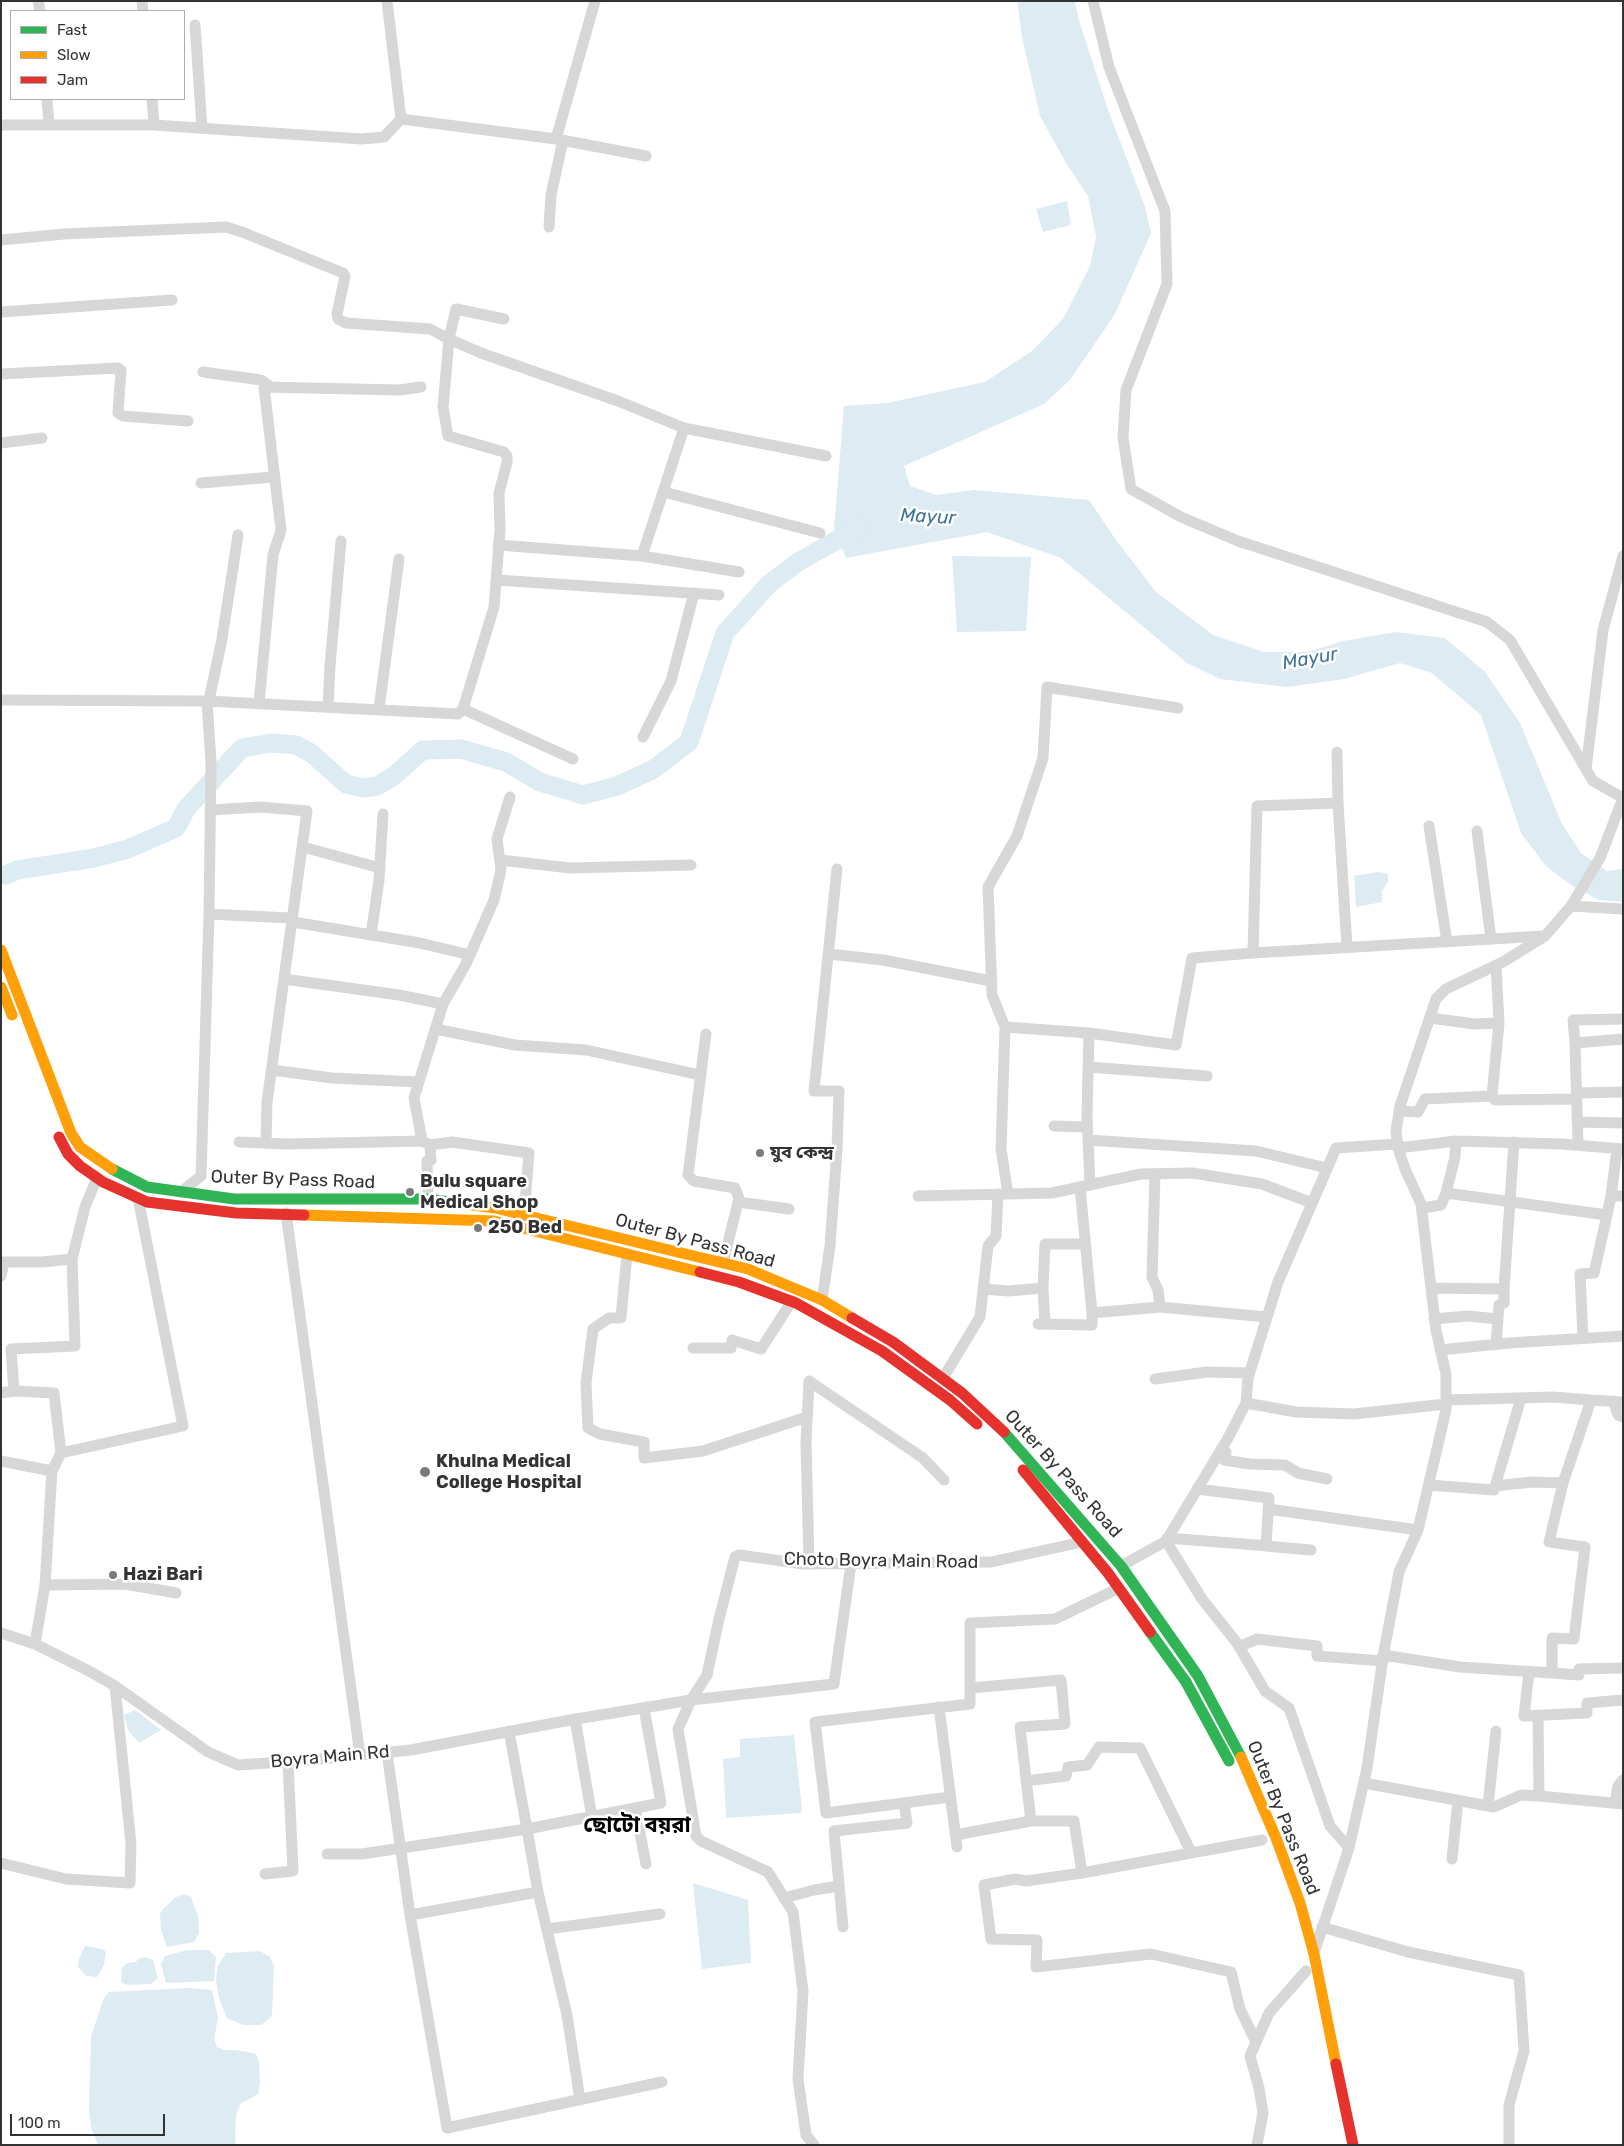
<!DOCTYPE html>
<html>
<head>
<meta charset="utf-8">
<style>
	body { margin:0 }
	#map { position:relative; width:1624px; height:2146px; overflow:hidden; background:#fff; font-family:Rubik,sans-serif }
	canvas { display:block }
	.frame { position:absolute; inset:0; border:2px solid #333; pointer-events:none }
	.legend { position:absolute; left:10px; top:10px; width:175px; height:90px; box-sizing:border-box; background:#fff; border:1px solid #adadad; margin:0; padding:6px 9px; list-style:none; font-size:15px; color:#333 }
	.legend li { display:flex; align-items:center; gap:10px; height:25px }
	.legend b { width:25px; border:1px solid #adadad }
	.scale { position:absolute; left:10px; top:2114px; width:155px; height:22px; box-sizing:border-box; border:2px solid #333; border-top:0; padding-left:6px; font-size:15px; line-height:18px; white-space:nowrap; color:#333; -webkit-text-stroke:4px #fff; paint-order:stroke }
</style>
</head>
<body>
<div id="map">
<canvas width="1624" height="2146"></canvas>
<div class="frame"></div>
<ul class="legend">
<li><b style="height:6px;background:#30b455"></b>Fast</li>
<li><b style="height:6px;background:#ff9f0a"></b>Slow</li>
<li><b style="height:6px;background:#e5322d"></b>Jam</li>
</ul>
<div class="scale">100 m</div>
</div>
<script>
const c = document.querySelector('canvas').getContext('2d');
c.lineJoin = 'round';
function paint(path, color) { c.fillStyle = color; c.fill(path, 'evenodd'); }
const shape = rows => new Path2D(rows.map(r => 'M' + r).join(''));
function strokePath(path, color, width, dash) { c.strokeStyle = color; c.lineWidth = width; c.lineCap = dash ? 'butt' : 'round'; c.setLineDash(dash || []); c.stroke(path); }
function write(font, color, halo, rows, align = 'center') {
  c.font = font + ' Rubik,"Noto Sans Bengali",sans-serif'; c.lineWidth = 5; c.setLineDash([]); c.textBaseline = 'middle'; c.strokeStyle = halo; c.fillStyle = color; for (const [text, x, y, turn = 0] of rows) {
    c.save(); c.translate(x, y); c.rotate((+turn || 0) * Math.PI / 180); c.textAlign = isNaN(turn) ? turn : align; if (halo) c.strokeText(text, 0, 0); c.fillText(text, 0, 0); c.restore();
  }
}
paint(shape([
	[1017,1,1075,1,1078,17,1107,107,1145,207,1151,233,1115,314,1070,380,1044,404,904,466,910,486,936,495,974,490,1089,500,1116,540,1156,592,1213,635,1264,652,1307,652,1343,641,1396,632,1445,638,1485,672,1520,723,1562,824,1581,853,1607,871,1623,869,1623,902,1599,900,1572,886,1546,866,1521,833,1481,715,1432,673,1400,663,1344,679,1287,687,1220,679,1187,663,1061,558,987,532,846,558,834,528,844,406,887,403,985,382,1032,351,1063,319,1090,266,1096,237,1088,196,1066,163,1040,116,1022,37],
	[1067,201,1071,225,1043,232,1036,209],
	[952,556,1031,557,1026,631,957,632],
	[1379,872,1388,874,1388,882,1382,891,1382,902,1356,907,1354,876],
	[135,1710,161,1730,139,1743,128,1730,124,1715],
	[794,1735,802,1810,800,1813,726,1818,723,1759,740,1757,740,1739],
	[693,1883,748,1900,751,1963,702,1969],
	[184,1894,191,1897,198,1916,199,1933,194,1942,167,1947,161,1930,160,1913,174,1898],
	[85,1946,102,1949,106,1952,104,1965,97,1977,86,1976,78,1967,79,1959],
	[187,1950,209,1950,216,1957,214,1981,166,1983,161,1964,165,1956],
	[260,1951,270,1957,274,1966,272,2016,261,2025,244,2025,227,2018,219,1998,216,1979,218,1966,226,1953],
	[145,1957,153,1960,158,1978,151,1984,127,1985,121,1982,122,1968,127,1963,136,1962,138,1959],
	[189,1988,212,1990,218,2018,214,2039,217,2047,224,2050,236,2050,256,2054,259,2061,260,2083,258,2094,240,2104,236,2115,235,2145,98,2145,91,2128,89,2109,91,2036,104,1998,109,1992]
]), '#ddebf3');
strokePath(shape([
	[6,875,17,870,94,858,128,849,176,828,186,809,242,748,271,743,296,745,311,753,346,784,363,788,377,786,394,776,423,750,461,749,506,762,540,782,583,795,617,786,654,769,689,742,725,633,769,584,798,562,860,527]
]), '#ddebf3', 19);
strokePath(shape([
	[38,1,40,11],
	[142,1,143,11],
	[1093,1,1109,67,1165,211,1167,284,1126,390,1123,438,1131,489,1181,517,1238,541,1487,622,1510,640,1593,781,1623,798],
	[195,25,202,128],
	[47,99,49,124],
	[152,99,154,125],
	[401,119,556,139,646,156],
	[1,125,154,125,362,139,384,137,401,119,387,1],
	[556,139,595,1],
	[549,227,551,195,563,140],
	[1,240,64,234,226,227,242,232,343,273,345,276,337,314,338,319,346,323,430,329,449,339,443,407,448,436,504,452,507,456,507,462,499,493,500,530,494,607,463,709,458,714,207,701],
	[1,312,172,300],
	[504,319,456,309,449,339,481,353,618,401,684,428],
	[203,372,261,380,268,385],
	[1,374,118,368,121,370,118,413,123,416,188,421],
	[1,443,42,438],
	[201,483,273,477],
	[664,492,820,533],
	[498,545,642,556,684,428,826,456],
	[642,556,739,572],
	[497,580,719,595],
	[1,700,207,701,211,762,209,914,201,1176,181,1192],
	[209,700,222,639,238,535],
	[259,703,273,555,281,530,264,387,399,390,421,387],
	[328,707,330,666,341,541],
	[379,709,399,559],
	[463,709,573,759],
	[643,737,671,681,694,593],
	[1337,752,1338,803],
	[1586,769,1603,630,1623,556],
	[1623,798,1600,858,1571,906,1623,909],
	[210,810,260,807,307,811,267,1102,266,1143],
	[1429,826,1447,942],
	[1477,831,1491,939],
	[303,847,380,868],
	[500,860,570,868,691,865],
	[209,914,289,918,293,922,420,943,470,955],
	[371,935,379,880,383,814],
	[1347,947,1338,803,1257,806,1253,953,1543,936],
	[829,954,883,960,991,981],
	[284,979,399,995,443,1004],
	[1430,1018,1475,1024,1499,1023,1496,965],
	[1005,1027,992,995,988,887,1017,836,1043,758,1047,687,1178,708],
	[435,1029,515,1045,586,1050,700,1075],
	[1089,1033,1087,1116,1090,1185],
	[706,1034,688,1175,694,1181,735,1188,739,1198,723,1263],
	[1575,1043,1573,1020,1623,1019],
	[1088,1067,1207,1076],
	[272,1070,332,1078,419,1082],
	[1577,1093,1623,1092],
	[1492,1096,1495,1100,1577,1099],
	[1399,1111,1418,1112,1425,1099,1492,1096,1499,1023],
	[1577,1122,1623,1123],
	[1054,1126,1087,1127],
	[1088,1140,1256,1151,1327,1168],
	[239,1142,288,1144,422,1141],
	[430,1145,452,1142,529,1153,524,1215],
	[1578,1145,1575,1043,1623,1039],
	[1398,1148,1456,1141,1562,1144,1623,1149],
	[1617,1149,1611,1196,1623,1196],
	[1155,1174,1152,1277,1158,1290,1160,1307],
	[1080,1187,1092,1313,1160,1307,1267,1317],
	[1446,1193,1455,1157,1456,1141],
	[1008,1194,1001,1149,1005,1027,1089,1033,1176,1045,1192,958,1253,953],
	[918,1196,1052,1193,1141,1174,1192,1173,1262,1184,1312,1203],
	[428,1199,427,1161,431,1160,430,1145,422,1141,414,1098,443,1004,466,964,494,900,501,870,497,839,510,797],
	[738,1202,789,1209],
	[1422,1208,1441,1205,1446,1193,1607,1215,1611,1196],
	[286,1213,360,1755],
	[627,1254,621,1318,609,1318,593,1329,586,1383,588,1428,600,1434,644,1442,644,1458,703,1451,807,1417],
	[1,1276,4,1262,42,1262,72,1259],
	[1043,1288,1045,1244,1085,1244],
	[1431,1288,1504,1289,1514,1142],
	[983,1289,1009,1291,1043,1288,1045,1324],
	[822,1300,830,1246,837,1150,839,1091,814,1091,837,869],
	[1434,1319,1468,1316,1498,1319],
	[1038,1324,1092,1325,1092,1313],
	[1583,1338,1580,1274,1594,1273,1607,1215],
	[1496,1344,1499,1305,1504,1303,1504,1289],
	[693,1348,731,1348,732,1340,761,1349,792,1301],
	[1440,1350,1509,1343,1623,1336],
	[943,1378,980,1317,988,1246,996,1236,998,1194],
	[1155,1379,1207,1372,1249,1373],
	[1,1393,14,1391],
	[1446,1400,1553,1397,1591,1400],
	[1613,1401,1618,1415,1623,1417],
	[1623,1402,1591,1400,1563,1483,1549,1542,1585,1547,1574,1639,1552,1638,1552,1673,1579,1675,1579,1669,1623,1668],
	[1246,1403,1248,1378,1278,1282,1336,1148,1397,1144],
	[1221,1449,1226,1452,1224,1460,1250,1464,1285,1465,1298,1473,1327,1479],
	[61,1453,183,1426,138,1198],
	[1,1461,52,1471],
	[1429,1485,1494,1490,1521,1398],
	[1495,1486,1532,1482,1563,1483],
	[1197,1489,1269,1498,1266,1546,1311,1550],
	[1268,1509,1418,1530],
	[1167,1538,1269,1546],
	[1166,1541,1202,1599,1237,1643,1265,1691,1289,1708,1330,1826,1349,1848],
	[809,1564,806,1442,809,1381,923,1458,944,1480],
	[1121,1566,1166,1541,1227,1440,1246,1403,1296,1412,1354,1414,1446,1404],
	[45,1585,125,1584,176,1593],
	[1,1633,35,1644,89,1671,115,1686,208,1752,238,1765,312,1760,411,1750,570,1720,691,1700,834,1684,851,1564],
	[35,1644,45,1585,52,1471,61,1453,54,1393,14,1391,11,1349,75,1346,72,1259,85,1207,97,1178],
	[1239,1647,1257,1639,1317,1646,1317,1656,1383,1661],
	[1383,1655,1460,1667,1552,1673],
	[1529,1672,1524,1716,1587,1713,1587,1703,1623,1700],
	[970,1688,1061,1680,1065,1724,1020,1727,1031,1821,1074,1821,1082,1873],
	[939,1707,957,1847],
	[1538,1716,1539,1796,1623,1804],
	[575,1719,592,1817],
	[509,1731,527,1829,661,1803,644,1708],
	[387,1753,410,1915,447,2128,662,2082],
	[1026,1781,1066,1776,1068,1767,1087,1765,1099,1747,1140,1748,1191,1852],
	[1364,1783,1494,1807,1521,1795,1539,1796],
	[950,1797,826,1813,815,1722,970,1704,970,1623,1055,1619,1119,1588],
	[1615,1803,1618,1786,1623,1780],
	[1488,1806,1496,1731],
	[635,1808,646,1864],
	[955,1835,1031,1821],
	[327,1854,362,1854,527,1829,538,1892,567,2015,580,2100],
	[1452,1859,1458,1800],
	[1,1863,66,1879,130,1883,131,1844,115,1686],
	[265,1874,293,1871,288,1762],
	[784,1898,814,1890,839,1886],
	[410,1915,538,1892],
	[843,1927,834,1831,907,1823,904,1803],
	[1322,1927,1408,1952,1519,1975,1524,2051,1509,2105,1509,2145],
	[547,1929,660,1914],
	[1315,1950,1349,1848,1367,1768,1384,1651,1399,1572,1418,1530,1446,1410,1446,1374,1436,1330,1421,1204,1405,1169,1398,1148,1396,1131,1400,1106,1436,999,1446,989,1503,962,1545,936,1571,906],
	[1256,2042,1240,2009,1231,1972,1151,1954,1036,1967,1037,1940,991,1939,984,1885,1015,1879,1026,1881,1082,1873,1262,1840],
	[814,2145,806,2135,798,2079,803,1991,793,1912,768,1872,701,1841,696,1836,678,1729,691,1700,707,1675,719,1619,735,1557,739,1555,804,1564,991,1562,1082,1542],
	[1257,2145,1263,2113,1259,2088,1250,2056,1269,2013,1306,1971]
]), '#d7d7d7', 11);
strokePath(shape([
	[112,1169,147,1187,234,1199,428,1199,458,1203],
	[1004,1432,1121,1566,1198,1676,1241,1757],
	[1150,1632,1186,1682,1229,1761]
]), '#30b455', 11);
strokePath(shape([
	[1,950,71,1133,80,1147,112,1169],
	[1,987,12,1015],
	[458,1203,495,1208,748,1269,822,1300,852,1318],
	[304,1215,494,1221,700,1272],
	[1241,1757,1276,1838,1300,1903,1314,1954,1336,2064]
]), '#ff9f0a', 11);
strokePath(shape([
	[59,1137,68,1154,80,1166,103,1182,147,1202,236,1213,304,1215],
	[700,1272,739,1282,796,1303,882,1351,950,1400,977,1424],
	[852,1318,893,1342,962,1393,1004,1432],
	[1023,1470,1108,1573,1150,1632],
	[1336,2064,1353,2145]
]), '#e5322d', 11);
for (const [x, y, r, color] of [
	[760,1153,5,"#7a7a7a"],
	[410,1192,5,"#7a7a7a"],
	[478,1228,5,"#7a7a7a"],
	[425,1472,6,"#7a7a7a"],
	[113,1575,5,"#7a7a7a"]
]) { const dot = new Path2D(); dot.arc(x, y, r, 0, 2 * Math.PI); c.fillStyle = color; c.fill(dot); strokePath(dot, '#fff', 2); }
write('bold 18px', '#333', '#fff', [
	["যুব কেন্দ্র",770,1153],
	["Bulu square",420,1182],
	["Medical Shop",420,1203],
	["250 Bed",488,1228],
	["Khulna Medical",436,1462],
	["College Hospital",436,1483],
	["Hazi Bari",123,1575]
], 'left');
write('18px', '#333', '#fff', [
	["Outer By Pass Road",293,1180,2],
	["Outer By Pass Road",695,1241,15],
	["Outer By Pass Road",1063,1474,48],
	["Choto Boyra Main Road",881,1561,1],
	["Boyra Main Rd",330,1757,-5],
	["Outer By Pass Road",1283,1818,68]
]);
write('italic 19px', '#3f7597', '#fff', [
	["Mayur",928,517,3],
	["Mayur",1310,659,-10]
]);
write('bold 22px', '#000', '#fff', [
	["ছোটো বয়রা",637,1826]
]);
</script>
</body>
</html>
